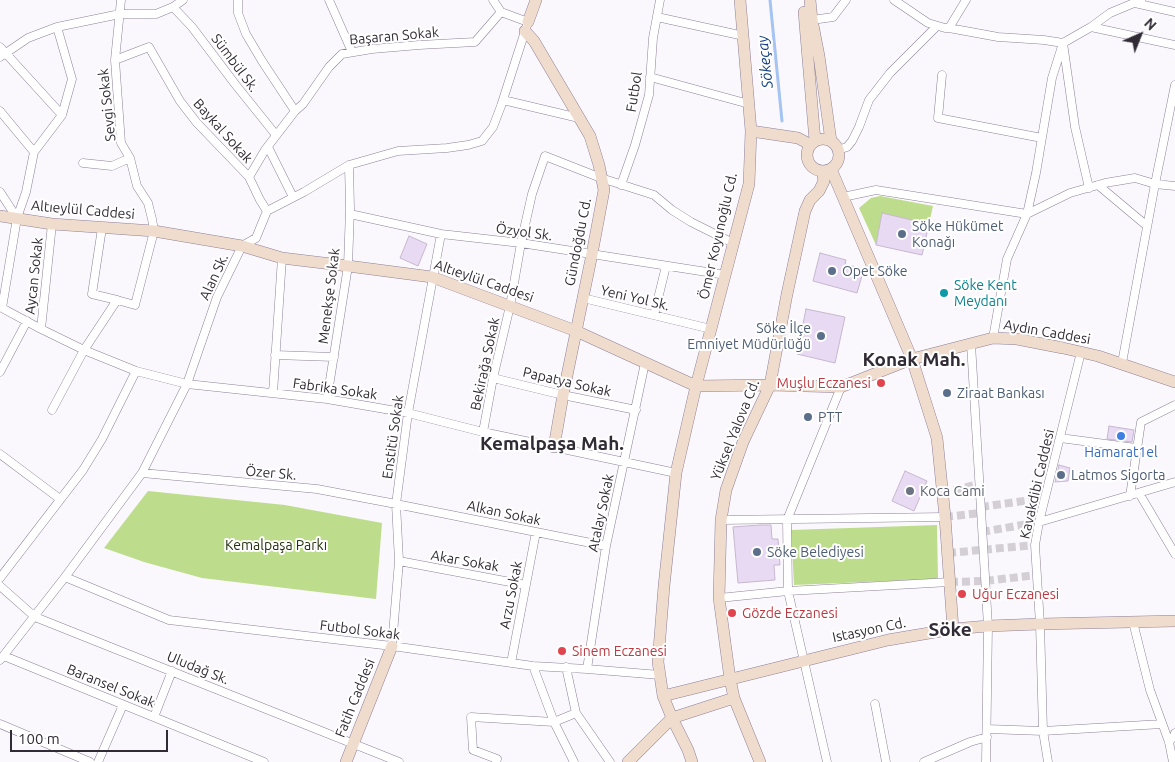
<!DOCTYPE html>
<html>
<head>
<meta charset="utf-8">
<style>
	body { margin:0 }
	#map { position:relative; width:1175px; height:762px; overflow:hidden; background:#fbf8fd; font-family:Ubuntu,sans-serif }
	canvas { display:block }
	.north { position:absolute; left:1115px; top:10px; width:50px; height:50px; -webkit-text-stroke:4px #fff; paint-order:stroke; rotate:44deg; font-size:14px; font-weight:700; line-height:20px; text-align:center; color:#312b35 }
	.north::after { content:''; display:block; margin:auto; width:18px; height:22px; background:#312b35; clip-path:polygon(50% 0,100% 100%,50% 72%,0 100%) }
	.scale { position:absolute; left:10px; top:730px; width:158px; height:22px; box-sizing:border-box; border:2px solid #312b35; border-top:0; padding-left:6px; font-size:15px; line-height:18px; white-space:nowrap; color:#312b35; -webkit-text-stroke:4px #fff; paint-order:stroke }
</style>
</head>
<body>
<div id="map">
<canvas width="1175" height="762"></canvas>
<div class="north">N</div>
<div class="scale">100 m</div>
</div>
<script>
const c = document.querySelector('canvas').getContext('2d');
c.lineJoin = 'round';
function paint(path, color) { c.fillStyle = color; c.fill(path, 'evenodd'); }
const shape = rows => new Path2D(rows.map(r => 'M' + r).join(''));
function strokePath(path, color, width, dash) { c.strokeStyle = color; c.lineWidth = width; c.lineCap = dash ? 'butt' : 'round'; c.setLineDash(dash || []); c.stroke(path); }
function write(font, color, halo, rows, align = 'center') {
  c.font = font + ' Ubuntu,sans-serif'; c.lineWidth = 4; c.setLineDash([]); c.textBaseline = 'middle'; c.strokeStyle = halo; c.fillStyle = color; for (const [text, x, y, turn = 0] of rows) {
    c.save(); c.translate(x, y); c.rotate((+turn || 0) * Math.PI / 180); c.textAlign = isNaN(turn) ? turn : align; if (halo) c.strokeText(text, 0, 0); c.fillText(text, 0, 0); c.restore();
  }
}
paint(shape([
	[880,196,933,206,929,224,882,213,876,245,859,208,871,198],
	[148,491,285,505,382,523,376,599,202,578,144,562,104,548],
	[937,525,938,579,794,585,791,530]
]), '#bddd8d');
strokePath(shape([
	[770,0,782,121]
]), '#a5c4f2', 3);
const building = shape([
	[882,213,929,224,922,255,876,245,882,213],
	[409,236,427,244,418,266,400,258,409,236],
	[820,253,846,260,845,264,864,269,857,293,813,281,820,253],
	[806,309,845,317,835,363,797,354,806,309],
	[1109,426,1134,430,1132,442,1107,439,1109,426],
	[1059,465,1070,468,1068,481,1055,482,1059,465],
	[905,471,927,481,914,511,892,501,905,471],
	[760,525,771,525,772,539,778,539,780,565,774,565,775,580,738,583,733,527,760,525]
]);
paint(building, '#e8daf3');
strokePath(building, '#c5b7cf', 1);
strokePath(shape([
	[942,493,979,484],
	[981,507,1045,498],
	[945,517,981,513],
	[982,532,1039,522],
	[948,553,1035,545],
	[950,582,985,581,1037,575]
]), '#d3cfd5', 8, [8, 4]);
const street = shape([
	[238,0,238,13,246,34,262,61,295,111],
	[329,0,352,52],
	[894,0,928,23,945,28,949,28,998,37,1044,40,1063,43,1075,127,1089,188],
	[1135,3,1175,12],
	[173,7,192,27,235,84,276,135],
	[657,17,744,36],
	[812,20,833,17,846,0],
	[1091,27,1175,45],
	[949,28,966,0],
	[0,47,62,115],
	[0,57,28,38,57,27,120,14,156,14,173,7,183,0],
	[115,60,149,47,180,101,197,123,249,177,260,200,267,211],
	[942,75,938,118,1042,138],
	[650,77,749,104],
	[503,100,579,118],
	[0,111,34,152],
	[268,147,293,197],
	[838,150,847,147,852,141,859,127,869,100,890,73,937,26],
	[83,163,112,166,130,158],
	[249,177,265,150,295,111,303,104,329,67,342,54,372,49,419,45,475,42,501,12],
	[621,185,635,145,649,95,653,38,660,0],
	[1098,185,1147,226],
	[0,192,17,218],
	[843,197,876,190,1027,214,1070,193,1105,183,1135,178,1155,184,1175,186],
	[350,214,441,234,521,243,726,275],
	[102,228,92,294,117,300],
	[583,298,711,329],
	[0,307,41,329,84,350,136,371,187,384,327,399,408,413,483,432,676,473],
	[2,308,17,218,26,192,34,152,62,115,72,79,57,27],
	[654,315,666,266],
	[41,329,52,224],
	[993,338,1007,259,1027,214,1036,173,1052,78,1063,43,1091,27,1110,13,1141,0],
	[971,344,988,626,986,762],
	[275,355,334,357],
	[1122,363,1155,184,1175,85],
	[0,372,27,321],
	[493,378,563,395,636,410],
	[273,393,282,258],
	[327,399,348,266,350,209,349,165],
	[52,410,84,350,117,300,135,305,154,231,152,219,148,203,137,186,130,158,121,143,115,60,121,0],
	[483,432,493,378,510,306,521,243,532,194,545,156,601,178,654,195,672,210,691,222,733,243],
	[1060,438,1136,448],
	[0,454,60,499],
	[142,473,317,489,396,504,606,546],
	[1139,493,1175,554],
	[1130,496,1141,422,1175,405],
	[721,520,945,517],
	[1039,522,1175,482],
	[399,561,526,585],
	[65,577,169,620,392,646,533,666,587,669,660,675],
	[0,578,83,470,102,439,136,371],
	[0,586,35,617,399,762],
	[719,598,788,591,950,582],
	[1133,622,1150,690,1169,742,1173,762],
	[392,646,399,561,396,504,408,413,441,234],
	[4,656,264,762],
	[0,660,65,577,142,473,187,384,217,297,242,246,256,238,267,211,304,192,349,165,398,151,447,148,468,145,482,141,493,127,501,106,528,22,501,12,493,0],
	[511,663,536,532],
	[533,666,554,722,574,762],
	[566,667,576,713,610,762],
	[587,669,606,546,645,363],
	[875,704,886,762],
	[154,717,172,671],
	[0,724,90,762],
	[987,729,1043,731,1162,724],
	[1169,742,1174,736,1175,733],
	[98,762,123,705],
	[496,762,497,759,473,750,471,717,554,722,576,713],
	[827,762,788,591,787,520,841,387],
	[924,762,970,742,987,737],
	[1048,762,1043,731,1040,624,1035,545,1039,522,1081,352]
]);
const secondary = shape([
	[810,0,812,20,819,56,831,141],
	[804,12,815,141],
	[528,22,536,0],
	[525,31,534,41,590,136,599,165,604,190,592,254,563,395,554,447],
	[751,131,798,138,811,145],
	'807 155a16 16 0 1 1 32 0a16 16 0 1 1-32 0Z',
	[831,169,912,359,937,438,945,517,953,629],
	[0,216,52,224,154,231,242,246,282,258,348,266,432,277,576,331,696,386,770,385,841,387,912,359,993,338,1017,339,1063,348,1098,356,1175,382],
	[663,696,888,640,953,629,988,626,1040,624,1175,621],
	[346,762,392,646],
	[628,762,672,718,734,698],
	[692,762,688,750,672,718,663,696,658,662,664,586,676,473,696,386,749,184,751,131,740,0],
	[760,762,734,698,730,679,719,598,721,520,726,490,743,442,770,385,787,294,805,211,810,200,819,191,824,181,822,171]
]);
strokePath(street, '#8d8198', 9);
strokePath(secondary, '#8d8198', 12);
strokePath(street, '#fff', 8);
strokePath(secondary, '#f0dccd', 11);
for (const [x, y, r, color] of [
	[902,234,5,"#5c6f8a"],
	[832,271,5,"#5c6f8a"],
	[944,293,5,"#0f9aa8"],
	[821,336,5,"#5c6f8a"],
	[881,383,5,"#e0444e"],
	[947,393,5,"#5c6f8a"],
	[808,417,5,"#5c6f8a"],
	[1121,436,5,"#3f7fe0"],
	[1061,475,5,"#5c6f8a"],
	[910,491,5,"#6b7280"],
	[757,552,5,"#5c6f8a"],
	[962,594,5,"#e0444e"],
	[732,613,5,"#e0444e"],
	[562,651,5,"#e0444e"]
]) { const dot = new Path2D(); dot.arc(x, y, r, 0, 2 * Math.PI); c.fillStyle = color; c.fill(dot); strokePath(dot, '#fff', 2); }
write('14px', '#312b35', '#fff', [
	["Başaran Sokak",394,36,-5],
	["Sümbül Sk.",235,63,53],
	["Futbol",634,92,-81],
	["Sevgi Sokak",107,105,-96],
	["Baykal Sokak",223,131,48],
	["Altıeylül Caddesi",83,210,5],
	["Özyol Sk.",524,232,8],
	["Ömer Koyunoğlu Cd.",718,236,-77],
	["Gündoğdu Cd.",578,242,-79],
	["Aycan Sokak",34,276,-84],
	["Alan Sk.",214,277,-65],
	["Altıeylül Caddesi",484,281,19],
	["Menekşe Sokak",329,296,-83],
	["Yeni Yol Sk.",635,298,13],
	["Aydın Caddesi",1047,332,10],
	["Bekirağa Sokak",485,364,-78],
	["Papatya Sokak",567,382,13],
	["Fabrika Sokak",335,389,8],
	["Yüksel Yalova Cd.",735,430,-68],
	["Enstitü Sokak",393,437,-82],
	["Özer Sk.",271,473,5],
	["Kavakdibi Caddesi",1037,484,-77],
	["Alkan Sokak",504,513,12],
	["Atalay Sokak",601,513,-78],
	["Akar Sokak",465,561,10],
	["Arzu Sokak",511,595,-79],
	["Futbol Sokak",360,630,7],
	["Istasyon Cd.",869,630,-12],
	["Uludağ Sk.",198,668,22],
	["Baransel Sokak",111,686,22],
	["Fatih Caddesi",355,698,-68]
]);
write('14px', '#4e5e75', '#fff', [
	["Söke Hükümet",912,226],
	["Konağı",912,242],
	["Opet Söke",842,271],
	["Söke İlçe",811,328,"right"],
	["Emniyet Müdürlüğü",811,344,"right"],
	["Ziraat Bankası",957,393],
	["PTT",818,417],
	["Latmos Sigorta",1071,475],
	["Söke Belediyesi",767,552]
], 'left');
write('14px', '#0d838f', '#fff', [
	["Söke Kent",954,285],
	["Meydanı",954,301]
], 'left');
write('14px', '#be3a42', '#fff', [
	["Muşlu Eczanesi",871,383,"right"],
	["Uğur Eczanesi",972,594],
	["Gözde Eczanesi",742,613],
	["Sinem Eczanesi",572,651]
], 'left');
write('14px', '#366cbe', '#fff', [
	["Hamarat1el",1121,452]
]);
write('14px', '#5b616d', '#fff', [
	["Koca Cami",920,491]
], 'left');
write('14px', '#25320d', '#fff', [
	["Kemalpaşa Parkı",276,545]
]);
write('italic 15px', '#123f82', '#fff', [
	["Sökeçay",765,62,-96]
]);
write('bold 19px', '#312b35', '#fff', [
	["Konak Mah.",914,360],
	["Kemalpaşa Mah.",552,444],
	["Söke",950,630]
]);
</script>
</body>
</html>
